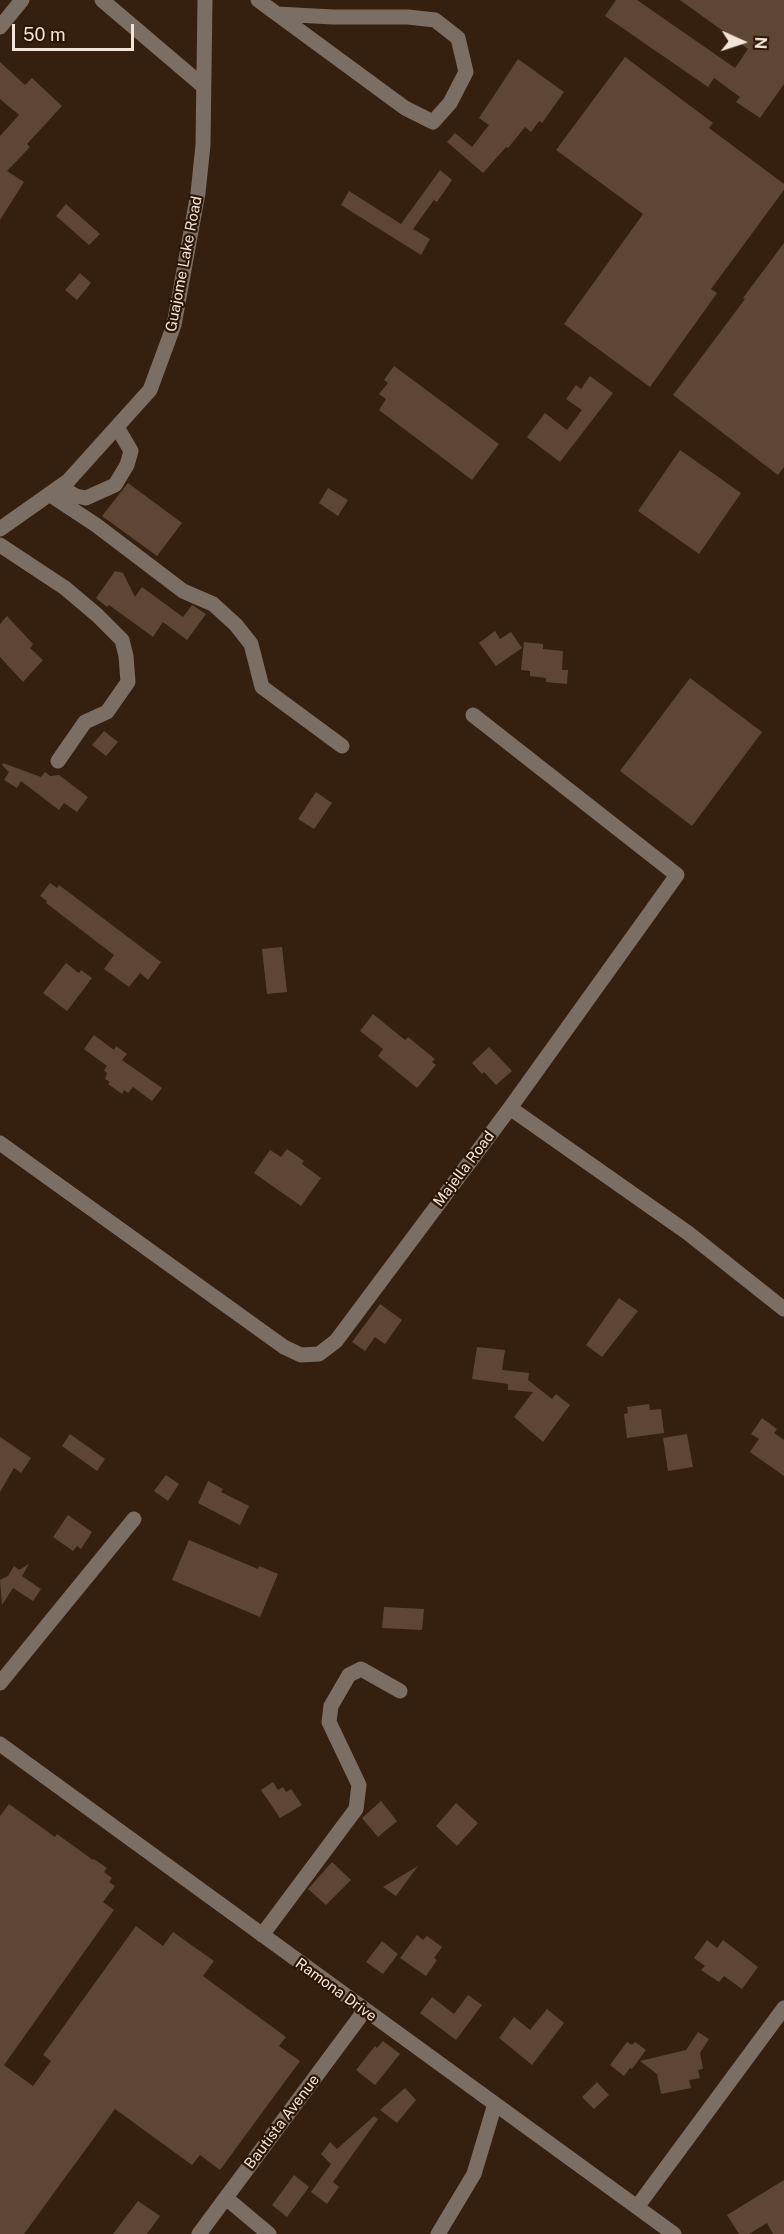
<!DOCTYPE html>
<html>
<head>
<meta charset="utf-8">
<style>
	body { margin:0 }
	#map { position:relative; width:784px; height:2234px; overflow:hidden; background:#351f0e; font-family:"Public Sans",sans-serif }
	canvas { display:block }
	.north { position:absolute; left:712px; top:12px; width:60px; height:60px; -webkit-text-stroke:4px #2b1605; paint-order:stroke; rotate:93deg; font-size:16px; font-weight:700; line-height:24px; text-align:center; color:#f3e4d9 }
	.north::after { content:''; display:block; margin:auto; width:21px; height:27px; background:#f3e4d9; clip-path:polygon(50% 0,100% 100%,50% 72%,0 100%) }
	.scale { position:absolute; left:12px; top:24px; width:122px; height:27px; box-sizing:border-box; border:3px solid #f3e4d9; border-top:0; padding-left:8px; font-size:18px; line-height:21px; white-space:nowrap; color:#f3e4d9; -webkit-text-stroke:4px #2b1605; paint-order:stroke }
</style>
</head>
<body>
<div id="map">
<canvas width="784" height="2234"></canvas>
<div class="north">N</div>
<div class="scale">50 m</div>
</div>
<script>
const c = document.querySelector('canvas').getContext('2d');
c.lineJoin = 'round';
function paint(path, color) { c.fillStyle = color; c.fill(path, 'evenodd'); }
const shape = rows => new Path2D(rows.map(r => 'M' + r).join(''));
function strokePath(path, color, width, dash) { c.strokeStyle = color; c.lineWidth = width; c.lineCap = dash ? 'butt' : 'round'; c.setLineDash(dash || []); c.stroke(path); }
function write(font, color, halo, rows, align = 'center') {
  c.font = font + ' "Public Sans",sans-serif'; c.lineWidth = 4.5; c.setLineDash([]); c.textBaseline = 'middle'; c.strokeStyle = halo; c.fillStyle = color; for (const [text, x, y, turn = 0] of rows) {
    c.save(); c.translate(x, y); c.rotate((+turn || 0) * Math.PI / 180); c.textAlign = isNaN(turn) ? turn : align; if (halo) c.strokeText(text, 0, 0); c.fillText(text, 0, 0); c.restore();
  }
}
paint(shape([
	[616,0,637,0,735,68,748,49,680,0,784,0,784,84,760,118,736,102,740,97,714,78,708,87,605,16],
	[625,57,713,123,709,128,784,184,784,190,711,289,717,293,650,387,564,324,643,214,556,150],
	[518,59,564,92,542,123,539,121,531,132,525,127,508,148,506,147,483,173,447,142,455,133,472,147,489,125,479,118],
	[0,62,25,85,32,78,62,106,27,144,30,147,7,171,24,182,0,220,0,136,19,115,0,99],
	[440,170,452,180,437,202,434,200,413,229,430,239,421,255,341,205,349,191,401,224],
	[66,204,100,234,89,245,56,216],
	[784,243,784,467,778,475,673,395,745,299,743,298],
	[80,273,91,283,77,300,65,290],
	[394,366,499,444,472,480,379,410,386,399,379,394,388,383,384,380],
	[590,376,613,393,560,462,527,437,545,413,567,430,582,410,566,399,576,385,581,389],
	[680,450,741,493,699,554,638,511],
	[128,483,182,523,157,556,102,516],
	[328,488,348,500,338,516,319,503],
	[115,571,123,573,135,597,142,587,183,617,192,605,206,614,187,640,163,622,153,637,109,605,107,607,96,598],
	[7,616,33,644,30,648,43,660,23,682,0,657,0,624],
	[495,631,500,639,511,632,522,648,496,666,479,643],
	[524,642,543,644,543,649,563,651,562,670,568,670,567,684,546,682,546,678,530,676,530,671,521,670],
	[690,678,762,732,692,826,620,771],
	[104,731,118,742,106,756,92,745],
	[3,763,41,777,45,772,50,776,59,775,88,797,77,812,64,803,59,810,21,781,17,788,4,780,9,772,2,765],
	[316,792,332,803,314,829,298,819],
	[50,883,57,888,59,885,161,962,148,980,140,973,129,987,104,969,114,955,46,903,47,901,40,896],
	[282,947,287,992,267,994,262,949],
	[66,963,79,973,81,970,92,978,67,1011,43,993],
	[373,1014,405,1040,408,1037,435,1059,432,1062,436,1065,417,1088,378,1056,383,1049,360,1031],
	[94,1035,114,1050,116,1046,127,1054,122,1060,162,1088,152,1101,133,1087,128,1093,124,1090,122,1094,108,1084,110,1082,105,1079,107,1073,104,1070,107,1066,84,1049],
	[489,1047,512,1071,496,1085,484,1072,482,1074,472,1063],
	[287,1149,304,1161,302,1164,321,1178,301,1206,254,1173,270,1150,281,1157],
	[619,1298,638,1311,602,1357,586,1345],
	[380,1304,402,1320,385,1344,375,1337,365,1351,352,1342],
	[477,1347,505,1350,502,1370,529,1373,528,1380,552,1399,556,1394,570,1405,543,1442,514,1417,533,1392,508,1390,508,1384,472,1379],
	[649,1404,650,1410,661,1409,664,1433,627,1438,624,1414,628,1413,627,1407],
	[762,1418,777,1429,774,1433,784,1440,784,1476,750,1452,759,1439,751,1434],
	[70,1434,105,1459,97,1471,62,1446],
	[687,1434,693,1467,668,1471,663,1438],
	[0,1437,31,1458,21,1473,14,1468,0,1492],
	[166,1475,179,1484,168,1501,154,1491],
	[208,1481,223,1489,221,1492,249,1506,240,1525,198,1503],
	[68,1515,92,1532,81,1549,77,1546,73,1551,53,1537],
	[189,1540,258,1569,259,1566,278,1574,260,1617,172,1580],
	[29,1564,22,1576,41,1589,33,1601,13,1588,2,1605,0,1580,8,1576,14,1566,19,1570],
	[384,1607,424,1609,422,1630,382,1628],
	[273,1782,278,1790,283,1787,286,1792,291,1789,302,1805,280,1818,261,1790],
	[381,1801,397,1821,378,1837,362,1818],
	[456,1803,478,1823,457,1846,436,1826],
	[9,1804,55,1837,57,1834,93,1860,94,1859,107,1868,104,1872,112,1878,109,1882,115,1886,103,1902,114,1910,4,2065,33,2086,51,2061,43,2055,136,1926,163,1946,173,1932,214,1961,203,1976,286,2037,279,2046,300,2061,220,2170,200,2155,192,2165,115,2109,24,2234,0,2234,0,1816],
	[332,1862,351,1880,326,1905,308,1889],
	[418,1866,396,1896,383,1887],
	[417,1935,423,1940,427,1936,442,1947,434,1958,437,1960,426,1976,400,1958],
	[707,1940,717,1948,723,1940,758,1967,742,1989,724,1976,719,1982,701,1970,705,1966,694,1958],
	[382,1941,398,1954,383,1974,366,1962],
	[468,1995,482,2005,456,2040,420,2013,432,1997,454,2014],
	[547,2009,564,2023,532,2065,499,2038,514,2017,530,2030],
	[698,2032,709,2039,700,2053,703,2069,698,2070,700,2078,689,2080,691,2088,661,2094,657,2074,640,2061,686,2050],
	[383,2041,400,2054,375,2085,356,2070,375,2046,377,2048],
	[627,2042,632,2045,635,2042,646,2050,632,2069,630,2068,624,2076,610,2065],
	[597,2082,609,2095,594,2109,582,2097],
	[405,2088,416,2100,397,2123,380,2110],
	[374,2116,378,2119,333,2182,339,2187,327,2204,311,2192,331,2164,321,2154,330,2142,337,2149],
	[294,2175,309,2187,287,2217,272,2205],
	[784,2180,784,2234,773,2234,767,2223,749,2234,739,2234,727,2215],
	[138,2201,160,2216,147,2234,113,2234]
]), '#5f4634');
strokePath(shape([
	[102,0,203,86],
	[258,0,277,14,405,108,433,122,450,103,466,72,458,38,435,20,408,17,333,17,277,14],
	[0,27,22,0],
	[60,487,76,496,86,498,115,485,127,465,131,451,117,427],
	[49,494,96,525,183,591,213,604,236,625,251,644,262,687,342,746],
	[0,529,68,481,150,390,174,325,198,193,203,145,205,0],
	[0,545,65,588,97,615,122,640,126,656,128,682,107,712,85,722,58,761],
	[510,1108,688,1233,784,1309],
	[0,1143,284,1347,301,1355,319,1354,336,1341,510,1108,677,875,473,715],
	[0,1683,134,1519],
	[0,1744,674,2234],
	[262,1935,356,1809,359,1785,329,1722,331,1706,349,1675,361,1669,400,1691],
	[226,2198,269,2234],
	[637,2207,784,2008],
	[199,2234,365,2010],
	[438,2234,474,2174,495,2104]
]), '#7a6e65', 15);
write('15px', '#f3e4d9', '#2b1605', [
	["Guajome Lake Road",184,264,-79],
	["Majella Road",464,1169,-53],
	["Ramona Drive",336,1990,36],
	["Bautista Avenue",282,2122,-53]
]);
</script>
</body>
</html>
